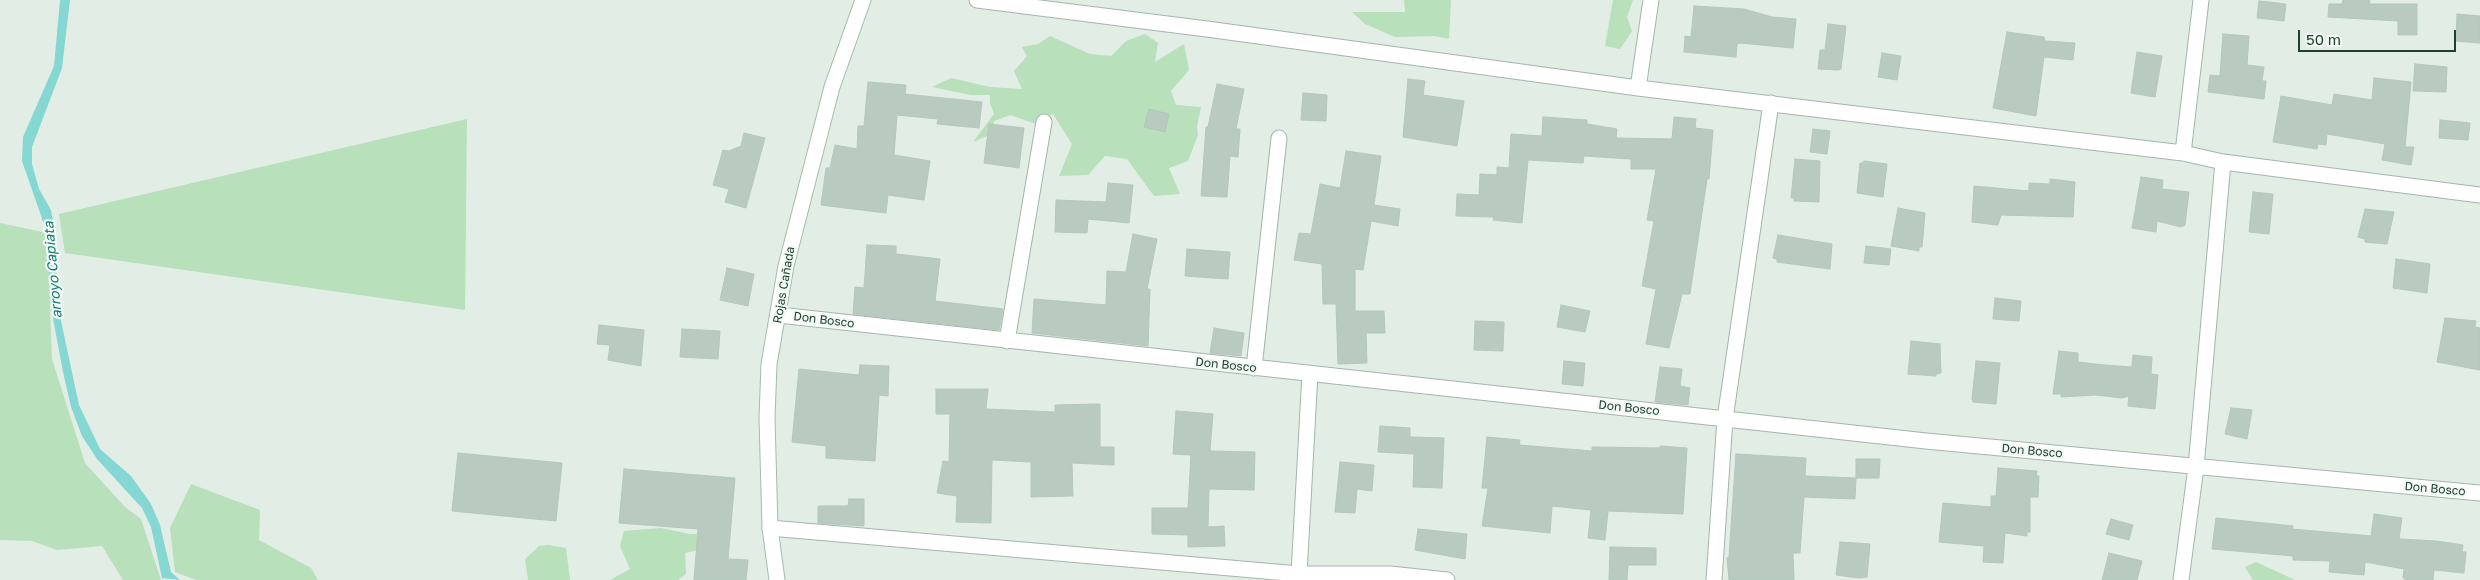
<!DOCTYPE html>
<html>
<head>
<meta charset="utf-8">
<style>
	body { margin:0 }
	#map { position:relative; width:2480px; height:580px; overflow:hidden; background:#e1ede5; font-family:"Golos Text",sans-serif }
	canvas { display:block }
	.scale { position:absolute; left:2298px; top:30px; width:158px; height:22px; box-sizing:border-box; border:2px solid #204030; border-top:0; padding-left:6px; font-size:15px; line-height:18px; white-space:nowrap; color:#204030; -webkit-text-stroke:4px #f2f9f4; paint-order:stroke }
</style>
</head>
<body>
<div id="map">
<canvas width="2480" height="580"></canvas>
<div class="scale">50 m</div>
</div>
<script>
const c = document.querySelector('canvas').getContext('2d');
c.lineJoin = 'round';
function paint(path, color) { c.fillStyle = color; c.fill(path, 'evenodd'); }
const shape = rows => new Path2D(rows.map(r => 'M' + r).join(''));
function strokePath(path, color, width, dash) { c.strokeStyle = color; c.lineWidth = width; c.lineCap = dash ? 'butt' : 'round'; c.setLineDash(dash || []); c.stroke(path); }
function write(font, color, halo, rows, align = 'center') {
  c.font = font + ' "Golos Text",sans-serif'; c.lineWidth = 4.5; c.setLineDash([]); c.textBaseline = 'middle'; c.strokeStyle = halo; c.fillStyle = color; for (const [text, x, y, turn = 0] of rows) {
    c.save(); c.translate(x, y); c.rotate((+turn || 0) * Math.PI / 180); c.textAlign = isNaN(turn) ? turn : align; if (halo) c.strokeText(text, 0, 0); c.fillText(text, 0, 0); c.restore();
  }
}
paint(shape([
	[1404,0,1451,0,1449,39,1434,36,1395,37,1365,24,1352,12,1405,12],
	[1613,0,1633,0,1627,17,1632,31,1620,49,1605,46],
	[1145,34,1158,43,1155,62,1184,44,1189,70,1171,91,1176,105,1201,107,1197,126,1198,135,1188,161,1169,168,1180,194,1154,196,1127,159,1105,156,1088,175,1059,176,1072,144,1053,114,1039,118,1039,125,1010,115,994,121,992,134,973,142,994,114,990,103,990,95,971,95,932,87,951,78,990,87,1022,89,1014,71,1027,56,1022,47,1038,44,1050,36,1090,54,1111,56,1126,41],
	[467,119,465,310,65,253,59,214],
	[0,223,47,233,52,359,85,463,125,507,141,519,161,580,123,580,102,546,57,550,32,541,0,540],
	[191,484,260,510,259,540,311,568,318,580,196,580,175,572,170,528],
	[661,528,690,534,708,534,711,547,685,553,686,574,678,580,610,580,630,569,620,546,624,531],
	[548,545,566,548,570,580,528,580,525,559,539,546],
	[2256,562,2295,580,2253,580,2245,567]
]), '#b8e0ba');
paint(shape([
	[60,0,70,0,62,68,32,147,32,164,39,189,51,210,55,234,57,302,79,405,100,449,131,476,151,504,160,525,171,572,180,580,162,578,151,527,142,508,97,459,82,436,71,407,63,372,50,302,47,233,22,161,23,137,54,66]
]), '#84d7d2');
const building = shape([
	[2343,0,2370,0,2369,4,2417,4,2417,35,2398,35,2398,21,2328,17,2329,4,2342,4,2343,0],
	[2259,1,2286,4,2284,21,2257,18,2259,1],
	[1694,6,1744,9,1772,17,1796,19,1793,48,1740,43,1737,44,1736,57,1684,52,1685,36,1691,37,1694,6],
	[2457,14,2480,16,2480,43,2456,41,2457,14],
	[1828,24,1846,26,1841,69,1838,70,1818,69,1820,50,1825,50,1828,24],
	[2007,32,2044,37,2045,41,2075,43,2073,60,2044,57,2036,116,1993,108,2007,32],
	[2223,34,2249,36,2247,65,2264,67,2262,81,2266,81,2264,99,2208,92,2210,75,2220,76,2223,34],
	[2137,52,2162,56,2155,97,2131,93,2137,52],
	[1882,53,1901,56,1897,80,1878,77,1882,53],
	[2415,64,2447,67,2446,92,2413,91,2415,64],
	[2374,78,2411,82,2405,147,2414,147,2411,165,2382,160,2385,144,2327,134,2326,145,2318,144,2317,149,2273,142,2281,96,2332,105,2334,94,2372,100,2374,78],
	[1408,79,1425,81,1423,95,1464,101,1457,146,1403,137,1408,79],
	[868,82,906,85,905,94,982,102,979,128,937,124,938,119,897,115,894,155,930,161,924,200,888,195,886,213,821,205,826,168,830,168,835,145,857,149,858,126,864,126,868,82],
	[1217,84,1244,89,1236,129,1240,129,1238,157,1230,156,1227,197,1201,196,1206,127,1208,127,1217,84],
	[1303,93,1327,95,1326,121,1301,120,1303,93],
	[1149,109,1169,114,1165,132,1144,127,1149,109],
	[1543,117,1587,120,1587,124,1617,129,1616,138,1672,139,1674,117,1696,119,1695,128,1713,130,1709,179,1707,179,1690,294,1682,294,1669,348,1646,344,1656,289,1642,286,1654,221,1647,220,1656,169,1631,169,1631,159,1584,156,1583,163,1528,160,1522,223,1493,220,1494,217,1456,216,1457,194,1479,195,1480,174,1497,175,1497,167,1509,168,1511,134,1542,136,1543,117],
	[2440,120,2470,123,2468,140,2439,138,2440,120],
	[989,124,1024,128,1019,168,984,163,989,124],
	[1813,129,1830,131,1827,154,1810,152,1813,129],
	[744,133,765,138,746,208,725,202,729,189,713,185,723,150,729,151,741,146,744,133],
	[1346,151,1381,156,1374,205,1400,209,1398,226,1371,221,1363,270,1355,269,1355,311,1384,311,1385,333,1366,333,1367,363,1338,364,1336,304,1323,304,1322,264,1294,260,1299,233,1311,234,1320,184,1340,188,1346,151],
	[1795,159,1820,161,1819,202,1794,201,1794,198,1791,198,1795,159],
	[1864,161,1887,164,1883,197,1857,193,1860,163,1863,163,1864,161],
	[2141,177,2163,180,2162,189,2189,192,2185,225,2181,227,2157,221,2156,232,2132,228,2141,177],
	[2050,179,2075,182,2073,217,2001,215,1998,225,1972,222,1974,186,2029,191,2029,183,2050,184,2050,179],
	[1108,183,1133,185,1129,223,1088,219,1087,233,1055,232,1056,200,1106,202,1108,183],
	[2253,192,2273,194,2269,234,2249,232,2253,192],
	[1898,208,1925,213,1922,247,1919,247,1919,251,1891,246,1898,208],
	[2365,209,2394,212,2387,244,2365,242,2365,239,2358,237,2365,209],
	[1133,234,1157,239,1147,289,1150,289,1148,346,1032,333,1034,299,1106,305,1107,271,1126,272,1133,234],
	[1778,235,1832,244,1830,269,1777,262,1777,259,1773,258,1778,235],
	[867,245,896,246,896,254,940,259,935,301,1003,309,999,330,853,314,855,287,864,288,867,245],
	[1866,246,1891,249,1889,265,1864,263,1866,246],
	[1187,249,1230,252,1228,279,1185,276,1187,249],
	[2396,259,2430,264,2427,293,2393,288,2396,259],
	[727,268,754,274,748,306,720,300,727,268],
	[1995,298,2021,301,2019,321,1993,319,1995,298],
	[1561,305,1590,311,1585,332,1557,327,1561,305],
	[2445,318,2476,321,2475,327,2480,328,2480,370,2437,362,2445,318],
	[1475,321,1504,322,1503,351,1474,350,1475,321],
	[599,325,644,330,641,366,608,360,610,345,597,344,599,325],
	[1214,328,1244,333,1241,356,1210,353,1214,328],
	[682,329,720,331,718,359,680,357,682,329],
	[1911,341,1940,344,1941,373,1936,374,1936,376,1908,374,1911,341],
	[2059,351,2078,353,2078,362,2104,365,2132,367,2133,355,2152,357,2151,374,2158,375,2155,409,2128,406,2129,396,2122,398,2096,395,2061,397,2061,394,2053,394,2059,351],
	[1564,361,1585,363,1583,386,1562,384,1564,361],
	[1976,361,2000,363,1996,404,1973,402,1972,399,1976,361],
	[860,365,889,366,888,396,879,395,875,461,826,458,826,446,792,442,799,369,859,375,860,365],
	[1660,367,1682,369,1680,386,1690,388,1688,405,1655,402,1660,367],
	[936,389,988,389,986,409,1055,412,1055,405,1100,404,1100,447,1114,447,1114,465,1072,463,1073,496,1031,497,1031,462,992,460,991,523,956,522,957,496,937,493,943,461,949,462,950,414,936,414,936,389],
	[2231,408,2252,410,2247,439,2225,434,2231,408],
	[1176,411,1213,414,1210,451,1255,452,1254,490,1209,489,1208,527,1224,526,1225,546,1188,547,1188,535,1152,534,1152,508,1188,508,1191,455,1173,454,1176,411],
	[1380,426,1410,428,1410,437,1444,438,1442,488,1413,487,1414,454,1378,452,1380,426],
	[1487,437,1520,440,1519,445,1592,451,1592,447,1660,448,1660,446,1687,448,1683,514,1608,511,1605,540,1588,538,1591,510,1552,506,1550,533,1482,526,1488,488,1482,488,1487,437],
	[458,453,562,463,556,521,452,511,458,453],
	[1736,454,1806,458,1805,476,1856,478,1855,499,1804,497,1800,553,1793,553,1794,580,1729,580,1727,558,1729,557,1736,454],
	[1856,459,1880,459,1879,478,1856,478,1856,459],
	[1340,462,1374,465,1372,491,1357,489,1355,513,1335,512,1340,462],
	[1998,468,2037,471,2036,476,2039,476,2038,497,2030,497,2030,532,2027,532,2027,536,2005,533,2003,563,1983,562,1984,546,1939,542,1943,503,1991,507,1991,496,1996,496,1998,468],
	[624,469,735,478,728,559,748,560,746,580,694,580,698,529,619,523,624,469],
	[849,499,864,499,864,526,818,523,818,506,848,506,849,499],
	[2374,514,2402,518,2399,539,2436,541,2463,545,2462,552,2466,552,2464,573,2434,570,2433,580,2406,580,2403,578,2404,569,2365,562,2364,575,2329,572,2330,561,2293,560,2293,556,2212,549,2216,518,2293,526,2292,529,2371,536,2374,514],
	[2111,519,2133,525,2129,540,2106,534,2111,519],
	[1418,529,1467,534,1465,559,1415,550,1418,529],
	[1840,542,1870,544,1867,577,1859,578,1836,575,1840,542],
	[1610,547,1656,548,1656,565,1628,565,1627,580,1609,580,1610,547],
	[2109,553,2142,561,2137,580,2102,580,2109,553]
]);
paint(building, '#b9cbc0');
strokePath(building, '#b3c7bb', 1);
const minor = shape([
	[977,0,1207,29,1638,88,2183,153,2223,162,2480,195],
	[1638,88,1651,0],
	[2183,153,2201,0],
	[779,315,1926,441,2480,493],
	[1007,341,1044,122],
	[1254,368,1279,138],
	[770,528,1299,574,1390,574,1447,580],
	[1299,574,1310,373],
	[1714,580,1725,419,1771,103],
	[2181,580,2196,467,2223,162]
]);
const secondary = shape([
	[777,580,770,528,767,418,769,364,786,266,832,87,863,0]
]);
strokePath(minor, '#a3b6ab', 17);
strokePath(secondary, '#a2bdad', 17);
strokePath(minor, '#fff', 15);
strokePath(secondary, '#fff', 15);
write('12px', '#204030', '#f2f9f4', [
	["Rojas Cañada",784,285,-80],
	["Don Bosco",824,320,7],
	["Don Bosco",1226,365,6],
	["Don Bosco",1629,408,6],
	["Don Bosco",2032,451,5],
	["Don Bosco",2435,489,5]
]);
write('italic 14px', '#147b76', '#f2f9f4', [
	["arroyo Capiata",53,270,-95]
]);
</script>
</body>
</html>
